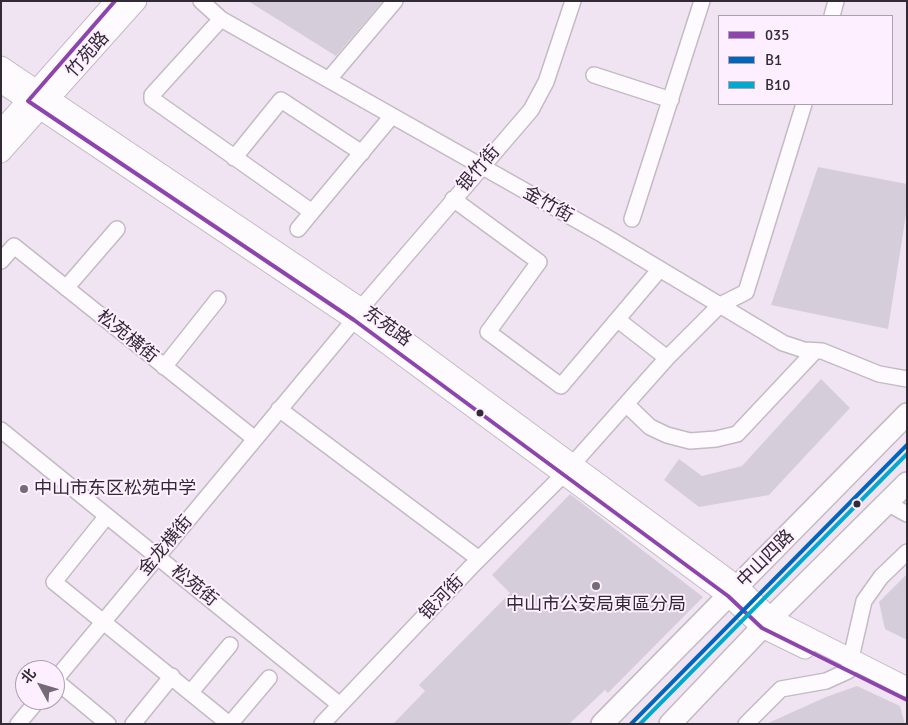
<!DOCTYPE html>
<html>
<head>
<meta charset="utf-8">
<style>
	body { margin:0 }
	#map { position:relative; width:908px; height:725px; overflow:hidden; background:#f1e4f2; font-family:Signika,"Noto Sans SC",sans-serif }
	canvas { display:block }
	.frame { position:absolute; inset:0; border:2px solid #322a34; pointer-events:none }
	.legend { position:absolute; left:718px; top:15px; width:175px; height:90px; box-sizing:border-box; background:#fdefff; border:1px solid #aca0ae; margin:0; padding:6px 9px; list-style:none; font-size:15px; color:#322a34 }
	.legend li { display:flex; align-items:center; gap:10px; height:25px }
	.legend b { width:25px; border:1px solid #aca0ae }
	.north { position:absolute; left:15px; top:660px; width:50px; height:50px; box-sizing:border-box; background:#fdefff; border:1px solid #aca0ae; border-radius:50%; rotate:309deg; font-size:14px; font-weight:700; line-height:20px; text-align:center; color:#322a34 }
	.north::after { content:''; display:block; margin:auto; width:18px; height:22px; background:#756b76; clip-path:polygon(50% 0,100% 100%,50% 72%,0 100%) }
</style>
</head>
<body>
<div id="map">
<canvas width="908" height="725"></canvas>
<div class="frame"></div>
<ul class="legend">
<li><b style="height:6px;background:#8e44ad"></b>035</li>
<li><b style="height:6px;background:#0065bd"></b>B1</li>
<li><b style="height:6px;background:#00a9ce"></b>B10</li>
</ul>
<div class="north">北</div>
</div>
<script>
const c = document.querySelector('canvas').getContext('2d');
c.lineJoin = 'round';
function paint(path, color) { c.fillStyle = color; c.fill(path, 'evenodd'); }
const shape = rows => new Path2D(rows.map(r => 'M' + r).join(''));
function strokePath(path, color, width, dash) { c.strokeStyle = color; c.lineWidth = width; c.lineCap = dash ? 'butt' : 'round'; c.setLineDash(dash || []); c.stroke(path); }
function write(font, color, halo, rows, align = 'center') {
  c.font = font + ' Signika,"Noto Sans SC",sans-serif'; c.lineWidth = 4; c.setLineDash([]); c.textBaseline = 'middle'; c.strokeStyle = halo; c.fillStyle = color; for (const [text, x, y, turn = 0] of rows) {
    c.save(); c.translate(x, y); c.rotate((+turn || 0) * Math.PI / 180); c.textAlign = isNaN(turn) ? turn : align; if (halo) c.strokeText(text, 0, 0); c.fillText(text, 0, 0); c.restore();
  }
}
paint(shape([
	[248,1,383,1,336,56],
	[818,167,907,184,907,208,888,329,771,305],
	[821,379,850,408,769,495,699,507,664,480,679,459,702,476,742,466],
	[570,494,703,597,608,693,605,690,569,724,393,724,425,691,419,685,510,593,492,575],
	[907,574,907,640,885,629,879,602],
	[857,686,900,706,905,724,766,724,826,697]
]), '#d5ceda');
const minor = shape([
	[201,1,221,19,603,235,783,343,804,350,822,351,879,374,907,379],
	[832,16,836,1],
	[221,19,152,95,152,99,312,212,298,229],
	[594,75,671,100],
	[329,79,395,1],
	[234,158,281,100,362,153],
	[453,199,539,262,488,332,561,386,660,269],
	[312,212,392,116],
	[632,219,702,1],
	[1,261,14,246,255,439],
	[66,288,117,229],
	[618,320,667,358],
	[164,367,218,299],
	[626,404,650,427,667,435,690,441,716,439,737,434,815,351],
	[279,409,479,559],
	[1,430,340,705],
	[887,503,907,514],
	[106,517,54,582,229,724],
	[55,680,354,320,361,308,531,110,546,82,573,1],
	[55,680,108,724],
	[191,692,230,645],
	[18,724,38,700],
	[133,724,172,676],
	[230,724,269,678],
	[322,724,471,567,563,475,667,358,720,305,746,292,804,104],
	[746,724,781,689,826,681,848,671,864,601,881,577,907,552]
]);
const tertiary = shape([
	[1,66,361,308,739,587,771,618,907,687],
	[1,83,354,320,728,596,762,628,805,649],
	[1,130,115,1],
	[1,153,137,1]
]);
const secondary = shape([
	[602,724,907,414],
	[670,724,771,618,907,483]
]);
strokePath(minor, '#c3bac4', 18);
strokePath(tertiary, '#c3bac4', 21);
strokePath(secondary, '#c3bac4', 24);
strokePath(minor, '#fdfbfd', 15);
strokePath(tertiary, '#fdfbfd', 19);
strokePath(secondary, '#fdfbfd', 21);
strokePath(shape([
	[115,1,28,101,354,320,728,596,762,628,907,700]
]), '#8e44ad', 4);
strokePath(shape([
	[631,724,907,445]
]), '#0065bd', 4);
strokePath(shape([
	[640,724,907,454]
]), '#00a9ce', 4);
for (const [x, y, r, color] of [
	[480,413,4.5,"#322a34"],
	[24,489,5,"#756b76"],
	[857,504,4.5,"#322a34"],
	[596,586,5,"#756b76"]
]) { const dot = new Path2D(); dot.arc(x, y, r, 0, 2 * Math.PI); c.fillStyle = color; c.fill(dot); strokePath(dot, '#fdefff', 2); }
write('18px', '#322a34', '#fdefff', [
	["竹苑路",88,55,-48],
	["银竹街",479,169,-49],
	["金竹街",548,205,29],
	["东苑路",387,327,36],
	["松苑横街",127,337,39],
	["金龙横街",166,546,-50],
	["中山四路",766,559,-45],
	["松苑街",194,586,39],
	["银河街",442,598,-46]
]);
write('18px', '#322a34', '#fdefff', [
	["中山市东区松苑中学",34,489],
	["中山市公安局東區分局",596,605,"center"]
], 'left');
</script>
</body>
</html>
